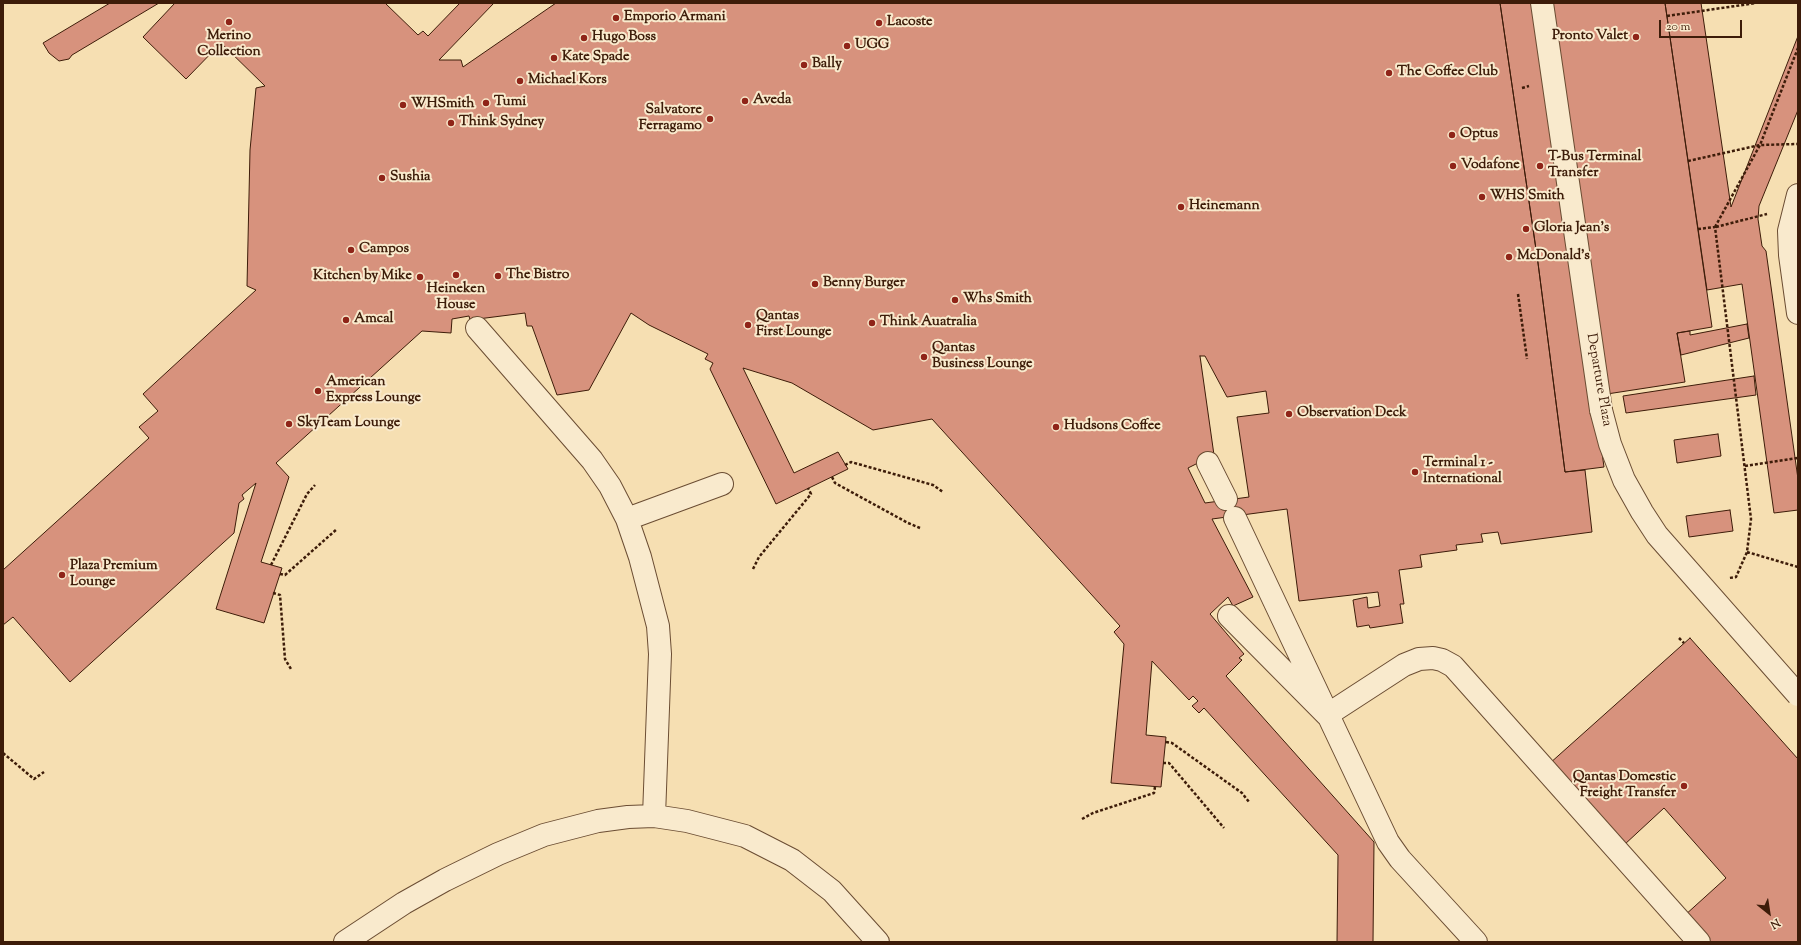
<!DOCTYPE html>
<html>
<head>
<meta charset="utf-8">
<style>
	body { margin:0 }
	#map { position:relative; width:1801px; height:945px; overflow:hidden; background:#f6dfb2; font-family:"Sorts Mill Goudy",serif }
	canvas { display:block }
	.frame { position:absolute; inset:0; border:4px solid #3d1c09; pointer-events:none }
	.north { position:absolute; left:1749px; top:893px; width:40px; height:40px; -webkit-text-stroke:3px #f9eacd; paint-order:stroke; rotate:150deg; font-size:11px; font-weight:700; line-height:16px; text-align:center; color:#3d1c09 }
	.north::after { content:''; display:block; margin:auto; width:14px; height:18px; background:#3d1c09; clip-path:polygon(50% 0,100% 100%,50% 72%,0 100%) }
	.scale { position:absolute; left:1659px; top:20px; width:83px; height:18px; box-sizing:border-box; border:2px solid #3d1c09; border-top:0; padding-left:5px; font-size:12px; line-height:14px; white-space:nowrap; color:#3d1c09; -webkit-text-stroke:3px #f9eacd; paint-order:stroke }
</style>
</head>
<body>
<div id="map">
<canvas width="1801" height="945"></canvas>
<div class="frame"></div>
<div class="north">N</div>
<div class="scale">20 m</div>
</div>
<script>
const c = document.querySelector('canvas').getContext('2d');
c.lineJoin = 'round';
function paint(path, color) { c.fillStyle = color; c.fill(path, 'evenodd'); }
const shape = rows => new Path2D(rows.map(r => 'M' + r).join(''));
function strokePath(path, color, width, dash) { c.strokeStyle = color; c.lineWidth = width; c.lineCap = dash ? 'butt' : 'round'; c.setLineDash(dash || []); c.stroke(path); }
function write(font, color, halo, rows, align = 'center') {
  c.font = font + ' "Sorts Mill Goudy",serif'; c.lineWidth = 4; c.setLineDash([]); c.textBaseline = 'middle'; c.strokeStyle = halo; c.fillStyle = color; for (const [text, x, y, turn = 0] of rows) {
    c.save(); c.translate(x, y); c.rotate((+turn || 0) * Math.PI / 180); c.textAlign = isNaN(turn) ? turn : align; if (halo) c.strokeText(text, 0, 0); c.fillText(text, 0, 0); c.restore();
  }
}
const building = shape([
	[110,3,159,3,72,55,69,59,59,61,49,53,43,43,110,3],
	[175,3,385,3,418,35,423,31,428,36,460,3,494,3,439,60,461,60,463,67,556,3,1500,3,1538,263,1565,472,1585,470,1592,532,1501,544,1498,532,1481,534,1483,542,1456,545,1457,550,1420,555,1422,567,1399,570,1404,604,1400,604,1403,623,1370,628,1369,625,1357,627,1353,600,1367,597,1368,608,1380,606,1378,592,1299,601,1287,509,1212,519,1253,597,1233,606,1228,597,1210,614,1244,654,1239,658,1242,660,1226,676,1374,842,1373,942,1337,942,1338,855,1204,708,1199,713,1192,706,1198,701,1193,696,1189,700,1152,661,1146,735,1166,737,1161,787,1111,783,1124,644,1114,632,1120,626,932,419,873,430,792,383,743,368,794,473,838,452,848,469,776,504,710,369,713,363,705,359,708,354,649,325,631,313,589,390,557,395,532,326,527,326,525,313,470,320,469,316,452,319,451,333,422,331,276,463,289,477,261,562,282,568,264,623,216,609,256,483,242,495,244,499,239,503,234,533,70,682,13,617,3,625,3,570,149,438,139,427,158,411,143,394,256,290,247,286,250,150,256,88,265,86,221,43,186,79,143,37,175,3],
	[1200,356,1205,356,1227,397,1266,391,1269,413,1237,417,1249,497,1205,503,1188,468,1214,455,1200,356],
	[1500,3,1665,3,1712,327,1677,333,1685,382,1594,396,1604,467,1565,472,1538,263,1500,3],
	[1665,3,1701,3,1731,207,1798,36,1798,110,1759,206,1758,219,1762,246,1766,251,1798,479,1798,510,1774,513,1742,284,1707,290,1665,3],
	[1747,324,1749,338,1681,355,1677,333,1690,331,1690,335,1747,324],
	[1754,376,1756,395,1626,413,1623,396,1754,376],
	[1718,434,1721,456,1677,463,1674,440,1718,434],
	[1730,510,1733,531,1689,537,1686,516,1730,510],
	[1690,638,1798,759,1798,942,1707,942,1684,916,1726,878,1664,808,1624,845,1549,764,1690,638]
]);
paint(building, '#d7927d');
strokePath(building, '#3d1c09', 1);
const minor = shape([
	[1542,3,1601,410],
	[1798,195,1789,231,1790,255,1798,313],
	[477,328,592,460,610,486,627,519,640,557,658,626,660,654,654,816],
	[1208,463,1226,499],
	[1235,518,1388,842,1400,859,1476,942],
	[627,519,722,484],
	[1229,616,1327,715,1404,665,1419,659,1433,658,1442,660,1453,666,1699,942],
	[345,942,404,903,445,880,498,854,544,835,598,821,628,817,654,816,687,821,745,836,792,860,832,891,878,942]
]);
strokePath(minor, '#6b4d33', 24);
strokePath(shape([
	[1667,16,1756,3],
	[1522,88,1529,86],
	[1688,161,1760,145,1798,144],
	[1715,227,1760,145,1798,48],
	[1716,227,1767,214],
	[1698,229,1715,227,1751,519,1747,552,1736,577,1729,578],
	[1518,294,1527,359],
	[845,465,851,462,933,485,943,492],
	[1745,466,1798,458],
	[832,477,835,483,908,523,920,528],
	[1747,552,1798,567],
	[271,565,307,494,315,485],
	[753,569,759,557,811,494,808,488],
	[280,574,285,575,337,529],
	[273,593,280,595,285,659,291,669],
	[1679,638,1684,643],
	[1166,742,1172,743,1242,793,1249,802],
	[3,753,34,779,44,772],
	[1163,763,1169,763,1224,828],
	[1082,819,1093,813,1154,793,1155,787]
]), '#3d1c09', 2.5, [3, 2]);
strokePath(minor, '#f9eacd', 22);
const minorBridge = shape([
	[1601,410,1610,444,1624,480,1642,512,1657,535,1798,695]
]);
strokePath(minorBridge, '#6b4d33', 24, []);
strokePath(minorBridge, '#f9eacd', 22);
for (const [x, y, r, color] of [
	[616,18,4,"#8f2418"],
	[229,22,4,"#8f2418"],
	[879,23,4,"#8f2418"],
	[1636,37,4,"#8f2418"],
	[584,38,4,"#8f2418"],
	[847,46,4,"#8f2418"],
	[554,58,4,"#8f2418"],
	[804,65,4,"#8f2418"],
	[1389,73,4,"#8f2418"],
	[520,81,4,"#8f2418"],
	[745,101,4,"#8f2418"],
	[486,103,4,"#8f2418"],
	[403,105,4,"#8f2418"],
	[710,119,4,"#8f2418"],
	[451,123,4,"#8f2418"],
	[1452,135,4,"#8f2418"],
	[1453,166,4,"#8f2418"],
	[1540,166,4,"#8f2418"],
	[382,178,4,"#8f2418"],
	[1482,197,4,"#8f2418"],
	[1181,207,4,"#8f2418"],
	[1526,229,4,"#8f2418"],
	[351,250,4,"#8f2418"],
	[1509,257,4,"#8f2418"],
	[456,275,4,"#8f2418"],
	[498,276,4,"#8f2418"],
	[420,277,4,"#8f2418"],
	[815,284,4,"#8f2418"],
	[955,300,4,"#8f2418"],
	[346,320,4,"#8f2418"],
	[872,323,4,"#8f2418"],
	[748,325,4,"#8f2418"],
	[924,357,4,"#8f2418"],
	[318,391,4,"#8f2418"],
	[1289,414,4,"#8f2418"],
	[289,424,4,"#8f2418"],
	[1056,427,4,"#8f2418"],
	[1415,472,4,"#8f2418"],
	[62,575,4,"#8f2418"],
	[1684,786,4,"#8f2418"]
]) { const dot = new Path2D(); dot.arc(x, y, r, 0, 2 * Math.PI); c.fillStyle = color; c.fill(dot); strokePath(dot, '#f9eacd', 1.5); }
write('bold 14px', '#3d1c09', '#f9eacd', [
	["Emporio Armani",624,18],
	["Lacoste",887,23],
	["Merino",229,37,"center"],
	["Collection",229,53,"center"],
	["Pronto Valet",1628,37,"right"],
	["Hugo Boss",592,38],
	["UGG",855,46],
	["Kate Spade",562,58],
	["Bally",812,65],
	["The Coffee Club",1397,73],
	["Michael Kors",528,81],
	["Aveda",753,101],
	["Tumi",494,103],
	["WHSmith",411,105],
	["Salvatore",702,111,"right"],
	["Ferragamo",702,127,"right"],
	["Think Sydney",459,123],
	["Optus",1460,135],
	["T-Bus Terminal",1548,158],
	["Transfer",1548,174],
	["Vodafone",1461,166],
	["Sushia",390,178],
	["WHS Smith",1490,197],
	["Heinemann",1189,207],
	["Gloria Jean's",1534,229],
	["Campos",359,250],
	["McDonald's",1517,257],
	["The Bistro",506,276],
	["Kitchen by Mike",412,277,"right"],
	["Benny Burger",823,284],
	["Heineken",456,290,"center"],
	["House",456,306,"center"],
	["Whs Smith",963,300],
	["Qantas",756,317],
	["First Lounge",756,333],
	["Amcal",354,320],
	["Think Auatralia",880,323],
	["Qantas",932,349],
	["Business Lounge",932,365],
	["American",326,383],
	["Express Lounge",326,399],
	["Observation Deck",1297,414],
	["SkyTeam Lounge",297,424],
	["Hudsons Coffee",1064,427],
	["Terminal 1 -",1423,464],
	["International",1423,480],
	["Plaza Premium",70,567],
	["Lounge",70,583],
	["Qantas Domestic",1676,778,"right"],
	["Freight Transfer",1676,794,"right"]
], 'left');
write('14px', '#3d1c09', '#f9eacd', [
	["Departure Plaza",1598,380,80]
]);
</script>
</body>
</html>
